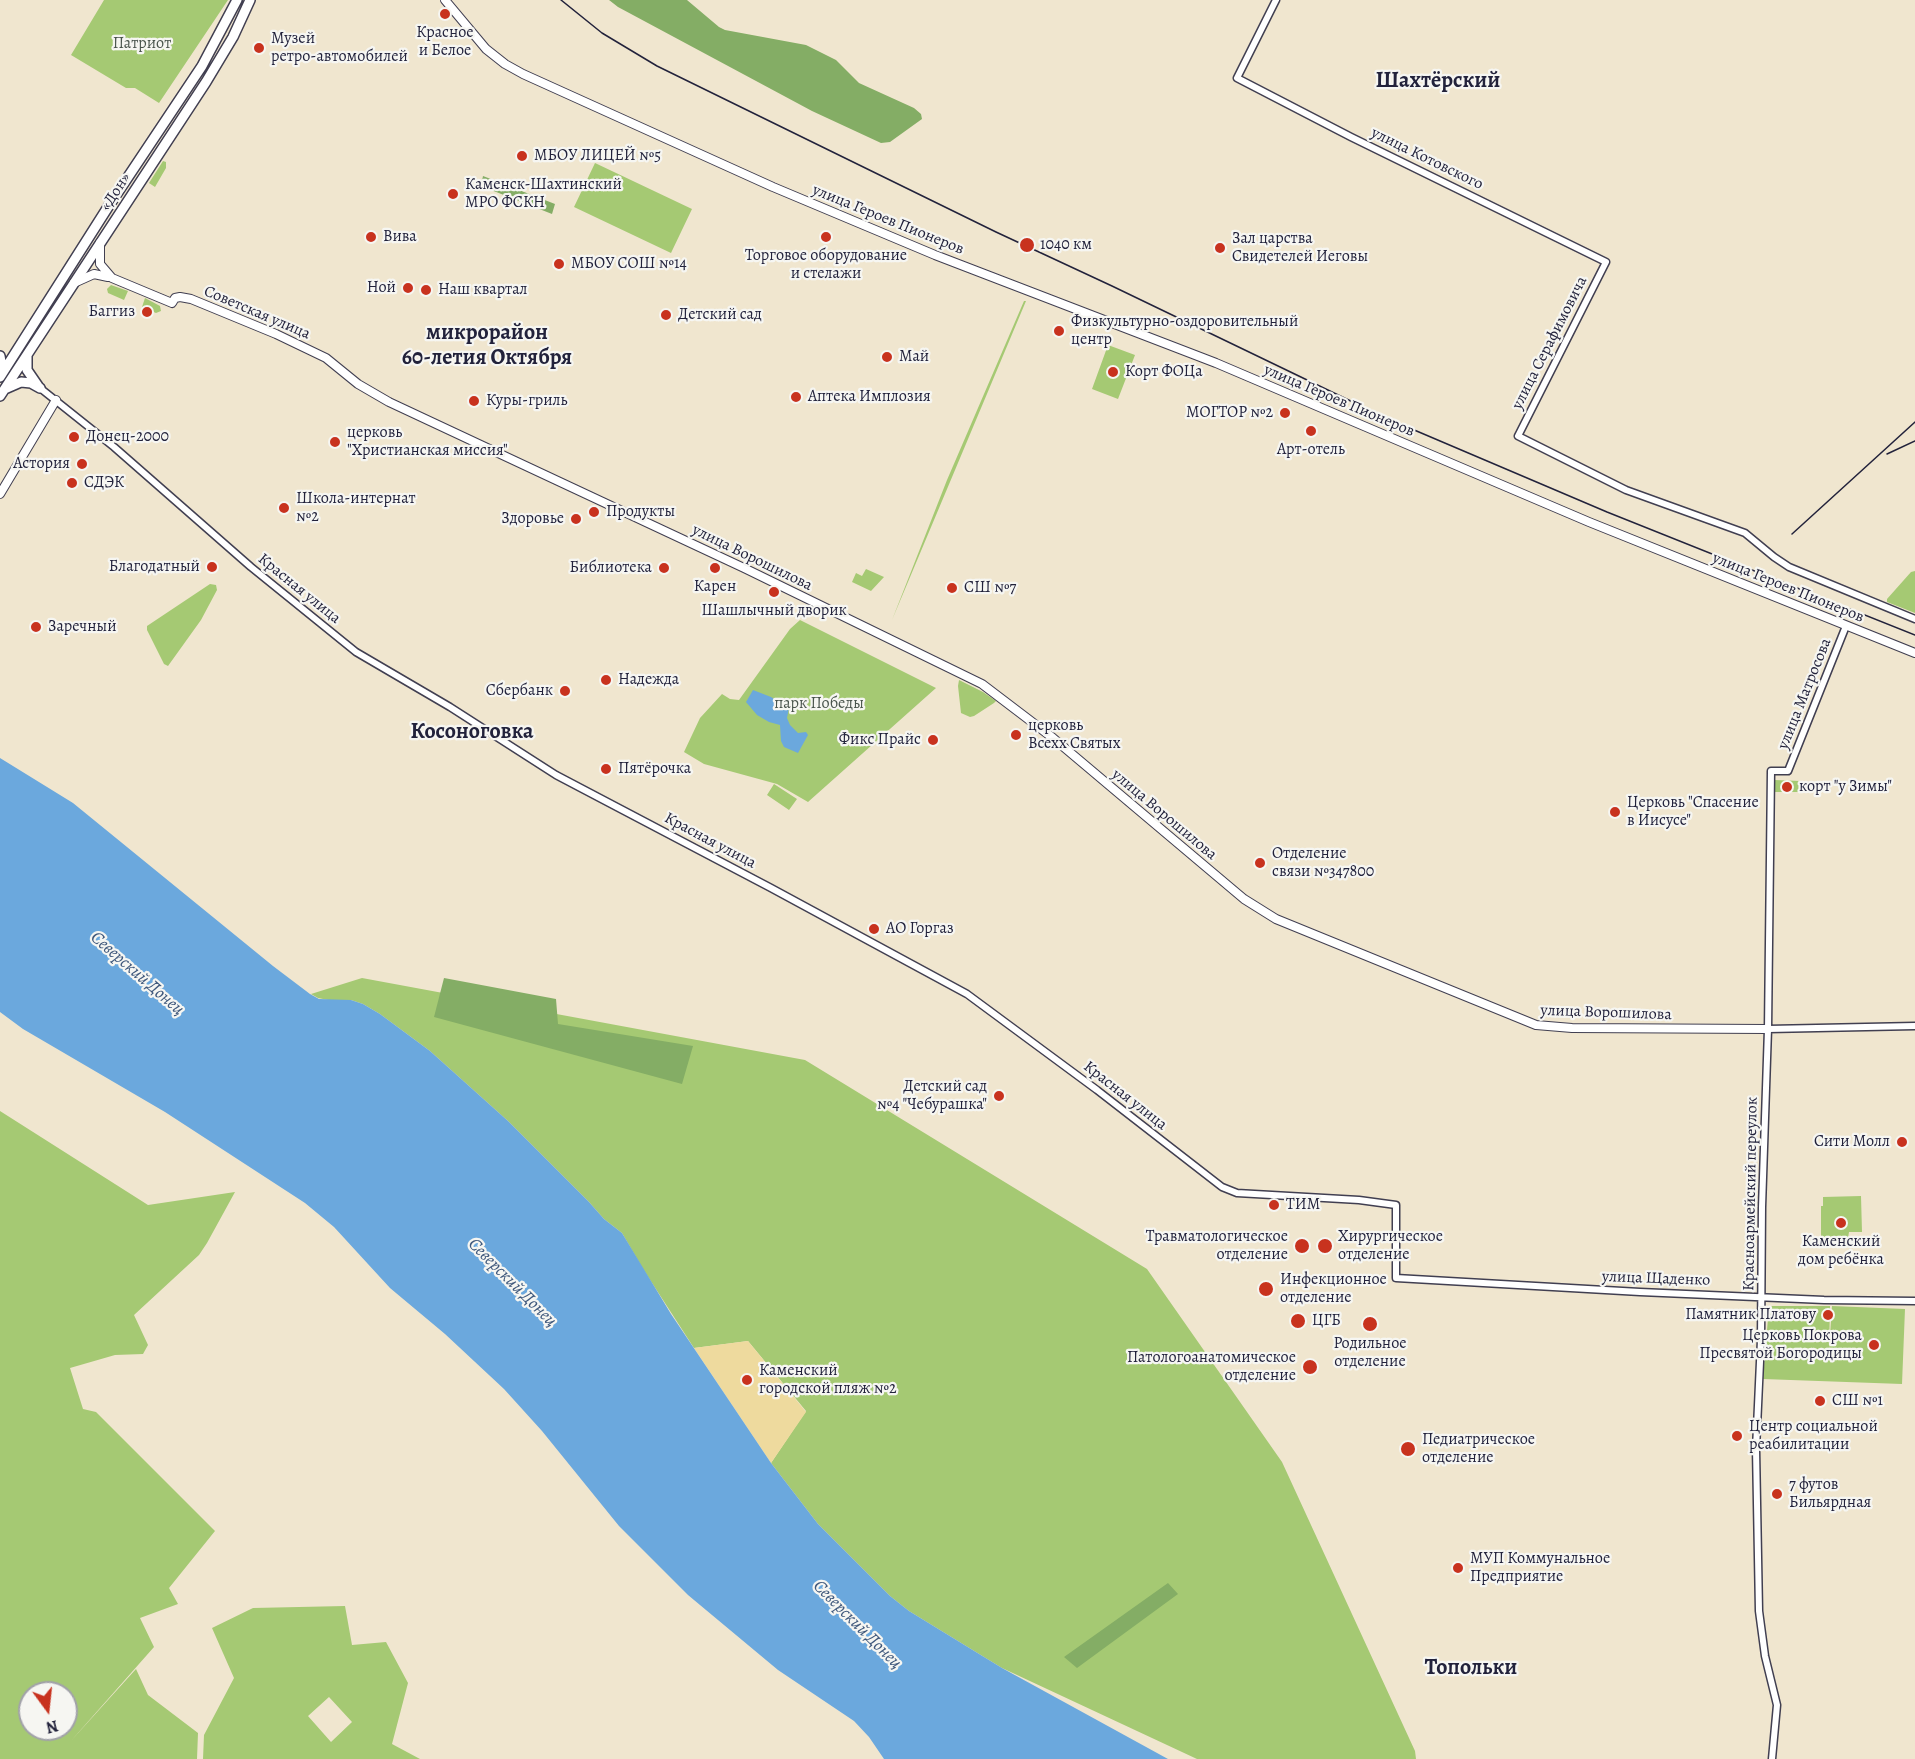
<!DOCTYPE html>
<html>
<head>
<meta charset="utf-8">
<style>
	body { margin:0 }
	#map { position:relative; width:1915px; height:1759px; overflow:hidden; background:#f0e6cf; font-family:Alegreya,serif }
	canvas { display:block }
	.north { position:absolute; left:18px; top:1681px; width:60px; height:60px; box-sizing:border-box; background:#f6f6f2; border:2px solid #a1a1a9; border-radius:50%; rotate:165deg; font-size:16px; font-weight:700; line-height:24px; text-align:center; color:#22223b }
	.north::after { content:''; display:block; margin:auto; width:21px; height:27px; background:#c8321e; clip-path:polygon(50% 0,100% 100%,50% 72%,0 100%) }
</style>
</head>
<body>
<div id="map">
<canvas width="1915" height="1759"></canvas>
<div class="north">N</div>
</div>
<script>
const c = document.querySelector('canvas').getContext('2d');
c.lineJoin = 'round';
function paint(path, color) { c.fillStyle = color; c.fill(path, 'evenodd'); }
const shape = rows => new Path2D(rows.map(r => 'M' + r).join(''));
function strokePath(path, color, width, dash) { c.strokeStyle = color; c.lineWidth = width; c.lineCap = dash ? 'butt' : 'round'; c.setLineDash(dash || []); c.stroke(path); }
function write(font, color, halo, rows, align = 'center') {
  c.font = font + ' Alegreya,serif'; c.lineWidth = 4.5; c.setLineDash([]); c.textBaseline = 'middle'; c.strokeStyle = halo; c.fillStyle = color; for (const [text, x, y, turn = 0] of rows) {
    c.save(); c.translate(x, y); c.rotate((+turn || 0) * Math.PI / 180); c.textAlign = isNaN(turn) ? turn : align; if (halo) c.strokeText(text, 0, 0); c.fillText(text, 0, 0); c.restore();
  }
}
paint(shape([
	[104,0,228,0,159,103,135,88,126,88,71,55],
	[163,161,166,162,166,168,155,187,149,183],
	[595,163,692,209,671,253,574,207],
	[111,285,128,291,124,300,108,293,107,289],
	[145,298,160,306,161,311,156,313,142,307],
	[1024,301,1026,301,892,620,947,480],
	[1108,345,1135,355,1118,399,1092,389],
	[866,569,884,577,871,591,852,582,856,573,862,576],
	[1915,571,1915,613,1887,602,1887,599,1911,572],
	[210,584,216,585,217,590,201,620,168,666,164,664,147,630,147,626],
	[800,620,936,688,808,802,777,784,704,764,684,752,700,718,722,694,730,699,739,700,790,629],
	[959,680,983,692,996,701,994,703,974,716,970,717,961,713,958,686],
	[1775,780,1800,781,1799,792,1775,792],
	[774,784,797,799,789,810,767,795],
	[362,978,805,1060,1147,1269,1282,1462,1415,1751,1416,1759,1197,1759,1002,1668,909,1611,890,1596,818,1524,771,1463,806,1411,748,1341,694,1348,643,1269,622,1233,604,1219,589,1202,508,1121,430,1051,380,1014,363,1004,351,1000,328,1000,318,998,311,994],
	[0,1111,148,1205,235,1192,207,1243,199,1255,134,1315,148,1345,143,1354,115,1355,70,1368,83,1409,96,1412,215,1531,169,1588,178,1604,140,1618,154,1647,70,1742,136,1669,148,1695,198,1733,197,1759,0,1759],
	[30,1693,66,1693,66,1729,30,1729],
	[1861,1196,1862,1232,1849,1232,1848,1238,1821,1237,1821,1206,1823,1206,1823,1197],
	[1769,1306,1830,1306,1829,1351,1832,1306,1905,1309,1902,1384,1763,1379],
	[345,1606,352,1645,386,1642,408,1683,392,1744,420,1759,203,1759,204,1735,234,1678,212,1628,253,1608],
	[329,1697,352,1722,331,1742,308,1716]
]), '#a5c973');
paint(shape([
	[609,0,687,0,719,27,725,30,806,45,836,60,859,83,914,108,921,114,922,119,890,142,881,143,812,111,618,7],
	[483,176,555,204,552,214,481,186],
	[444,978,556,999,558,1024,693,1046,682,1084,434,1017],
	[1168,1583,1178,1594,1077,1668,1064,1657]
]), '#84ad65');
paint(shape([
	[748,1341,806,1412,771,1463,694,1348]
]), '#eeda9e');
paint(shape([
	[753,690,771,697,789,708,787,718,790,725,798,733,806,732,808,735,798,753,784,747,781,741,780,725,769,722,757,715,746,702],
	[0,758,73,803,273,966,310,994,319,999,351,1000,363,1004,380,1014,430,1051,508,1121,589,1202,604,1219,622,1233,671,1314,771,1463,818,1524,890,1596,909,1611,1002,1668,1168,1759,884,1759,869,1737,854,1721,778,1670,688,1595,619,1526,542,1431,504,1389,445,1334,390,1288,334,1227,305,1203,165,1112,23,1029,0,1012]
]), '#6ba8dd');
const minor = shape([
	[1276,0,1237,78,1351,137,1606,262,1518,436,1626,490,1745,533,1774,557,1789,567,1915,619],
	[40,388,114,447,251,567,356,652,450,707,556,775,771,888,967,994,1097,1090,1222,1187,1237,1193,1359,1200,1396,1205,1396,1278,1640,1292,1824,1300,1915,1301],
	[1768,1029,1915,1026],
	[1772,1759,1777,1705,1765,1656,1759,1611,1756,1449,1761,1340,1762,1207,1768,1029,1771,771,1788,771,1846,626]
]);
const major = shape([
	[445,0,486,49,505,64,523,74,773,187,935,255,1216,363,1589,522,1915,653],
	[100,243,100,264,112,278,172,303,175,298,180,297,191,299,276,334,326,358,358,384,389,402,744,568,982,684,1053,738,1244,899,1276,919,1536,1025,1572,1028,1768,1029],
	[74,283,94,274,108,277],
	[0,494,56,400]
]);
const highway = shape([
	[27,355,27,370,38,386],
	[0,356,2,367,1,375],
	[0,377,108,207,202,66,237,0],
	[5,389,21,382,31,383,40,388],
	[0,396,206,82,233,37,250,0]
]);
strokePath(minor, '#413f51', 9);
strokePath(major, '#413f51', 10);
strokePath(highway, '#413f51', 12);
strokePath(minor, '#fff', 6);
strokePath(major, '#fff', 8);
strokePath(highway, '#fff', 9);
strokePath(shape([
	[561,0,602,33,657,66,996,232,1112,286,1386,418,1607,512,1915,635],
	[1887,454,1915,441],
	[1792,534,1915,422]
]), '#22223b', 1.5);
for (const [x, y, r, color] of [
	[445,14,6,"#c8321e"],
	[259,48,6,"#c8321e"],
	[522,156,6,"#c8321e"],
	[453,194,6,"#c8321e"],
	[371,237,6,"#c8321e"],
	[826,237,6,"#c8321e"],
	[1027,245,8,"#c8321e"],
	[1220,248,6,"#c8321e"],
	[559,264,6,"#c8321e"],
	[408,288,6,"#c8321e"],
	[426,290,6,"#c8321e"],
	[147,312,6,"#c8321e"],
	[666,315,6,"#c8321e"],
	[1059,331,6,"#c8321e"],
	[887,357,6,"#c8321e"],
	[1113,372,6,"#c8321e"],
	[796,397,6,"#c8321e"],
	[474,401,6,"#c8321e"],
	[1285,413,6,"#c8321e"],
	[1311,431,6,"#c8321e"],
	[74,437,6,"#c8321e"],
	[335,442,6,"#c8321e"],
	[82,464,6,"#c8321e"],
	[72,483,6,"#c8321e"],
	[284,508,6,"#c8321e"],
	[594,512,6,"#c8321e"],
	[576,519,6,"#c8321e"],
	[212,567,6,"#c8321e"],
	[664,568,6,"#c8321e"],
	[715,568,6,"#c8321e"],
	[952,588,6,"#c8321e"],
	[774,592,6,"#c8321e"],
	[36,627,6,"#c8321e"],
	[606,680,6,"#c8321e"],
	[565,691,6,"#c8321e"],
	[1016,735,6,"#c8321e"],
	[933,740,6,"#c8321e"],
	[606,769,6,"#c8321e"],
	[1787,787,6,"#c8321e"],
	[1615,812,6,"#c8321e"],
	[1260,863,6,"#c8321e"],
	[874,929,6,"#c8321e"],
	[999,1096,6,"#c8321e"],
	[1902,1142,6,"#c8321e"],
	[1274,1205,6,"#c8321e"],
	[1841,1223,6,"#c8321e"],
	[1302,1246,8,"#c8321e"],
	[1325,1246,8,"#c8321e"],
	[1266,1289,8,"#c8321e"],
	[1828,1315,6,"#c8321e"],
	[1298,1321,8,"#c8321e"],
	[1370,1324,8,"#c8321e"],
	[1874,1345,6,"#c8321e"],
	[1310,1367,8,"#c8321e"],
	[747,1380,6,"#c8321e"],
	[1820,1401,6,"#c8321e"],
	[1737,1436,6,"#c8321e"],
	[1408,1449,8,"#c8321e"],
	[1777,1494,6,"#c8321e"],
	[1458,1568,6,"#c8321e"]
]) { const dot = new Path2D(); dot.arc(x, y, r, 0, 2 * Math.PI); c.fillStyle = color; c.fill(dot); strokePath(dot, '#f6f6f2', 2); }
write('16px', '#22223b', '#f6f6f2', [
	["Красное",445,33,"center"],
	["и Белое",445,51,"center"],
	["Музей",271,39],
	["ретро-автомобилей",271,57],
	["МБОУ ЛИЦЕЙ №5",534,156],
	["Каменск-Шахтинский",465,185],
	["МРО ФСКН",465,203],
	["Вива",383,237],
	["Зал царства",1232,239],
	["Свидетелей Иеговы",1232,257],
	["1040 км",1040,245],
	["Торговое оборудование",826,256,"center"],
	["и стелажи",826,274,"center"],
	["МБОУ СОШ №14",571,264],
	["Ной",396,288,"right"],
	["Наш квартал",438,290],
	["Баггиз",135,312,"right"],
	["Детский сад",678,315],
	["Физкультурно-оздоровительный",1071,322],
	["центр",1071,340],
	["Май",899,357],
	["Корт ФОЦа",1125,372],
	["Аптека Имплозия",808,397],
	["Куры-гриль",486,401],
	["МОГТОР №2",1273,413,"right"],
	["церковь",347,433],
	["\"Христианская миссия\"",347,451],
	["Донец-2000",86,437],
	["Арт-отель",1311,450,"center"],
	["Астория",70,464,"right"],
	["СДЭК",84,483],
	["Школа-интернат",296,499],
	["№2",296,517],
	["Продукты",606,512],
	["Здоровье",564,519,"right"],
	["Благодатный",200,567,"right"],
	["Библиотека",652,568,"right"],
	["Карен",715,587,"center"],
	["СШ №7",964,588],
	["Шашлычный дворик",774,611,"center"],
	["Заречный",48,627],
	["Надежда",618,680],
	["Сбербанк",553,691,"right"],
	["церковь",1028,726],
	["Всехх Святых",1028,744],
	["Фикс Прайс",921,740,"right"],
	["Пятёрочка",618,769],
	["корт \"у Зимы\"",1799,787],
	["Церковь \"Спасение",1627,803],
	["в Иисусе\"",1627,821],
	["Отделение",1272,854],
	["связи №347800",1272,872],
	["АО Горгаз",886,929],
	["Детский сад",987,1087,"right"],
	["№4 \"Чебурашка\"",987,1105,"right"],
	["Сити Молл",1890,1142,"right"],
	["ТИМ",1286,1205],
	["Травматологическое",1288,1237,"right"],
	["отделение",1288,1255,"right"],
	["Хирургическое",1338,1237],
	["отделение",1338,1255],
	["Каменский",1841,1242,"center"],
	["дом ребёнка",1841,1260,"center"],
	["Инфекционное",1280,1280],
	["отделение",1280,1298],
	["Памятник Платову",1816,1315,"right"],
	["ЦГБ",1312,1321],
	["Церковь Покрова",1862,1336,"right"],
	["Пресвятой Богородицы",1862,1354,"right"],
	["Родильное",1370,1344,"center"],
	["отделение",1370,1362,"center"],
	["Патологоанатомическое",1296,1358,"right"],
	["отделение",1296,1376,"right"],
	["Каменский",759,1371],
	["городской пляж №2",759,1389],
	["СШ №1",1832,1401],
	["Центр социальной",1749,1427],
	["реабилитации",1749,1445],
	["Педиатрическое",1422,1440],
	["отделение",1422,1458],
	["7 футов",1789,1485],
	["Бильярдная",1789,1503],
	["МУП Коммунальное",1470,1559],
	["Предприятие",1470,1577]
], 'left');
write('16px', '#49544c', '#f6f6f2', [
	["Патриот",142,44],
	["парк Победы",819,704]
]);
write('16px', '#22223b', '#f6f6f2', [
	["улица Котовского",1427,159,26],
	["«Дон»",116,192,-57],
	["улица Героев Пионеров",888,220,22],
	["Советская улица",257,313,23],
	["улица Серафимовича",1550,343,-63],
	["улица Героев Пионеров",1339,401,23],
	["улица Ворошилова",752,558,26],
	["улица Героев Пионеров",1788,588,22],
	["Красная улица",299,589,39],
	["улица Матросова",1805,694,-68],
	["улица Ворошилова",1164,815,40],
	["Красная улица",710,841,28],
	["улица Ворошилова",1606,1013,2],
	["Красная улица",1125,1096,38],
	["Красноармейский переулок",1751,1194,-89],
	["улица Щаденко",1656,1279,2]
]);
write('italic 18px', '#3f587c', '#f6f6f2', [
	["Северский Донец",137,974,41],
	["Северский Донец",512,1283,45],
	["Северский Донец",857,1625,45]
]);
write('bold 22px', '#22223b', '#f6f6f2', [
	["Шахтёрский",1438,82],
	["микрорайон",487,334],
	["60-летия Октября",487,359],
	["Косоноговка",472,733],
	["Топольки",1471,1669]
]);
</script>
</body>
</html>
